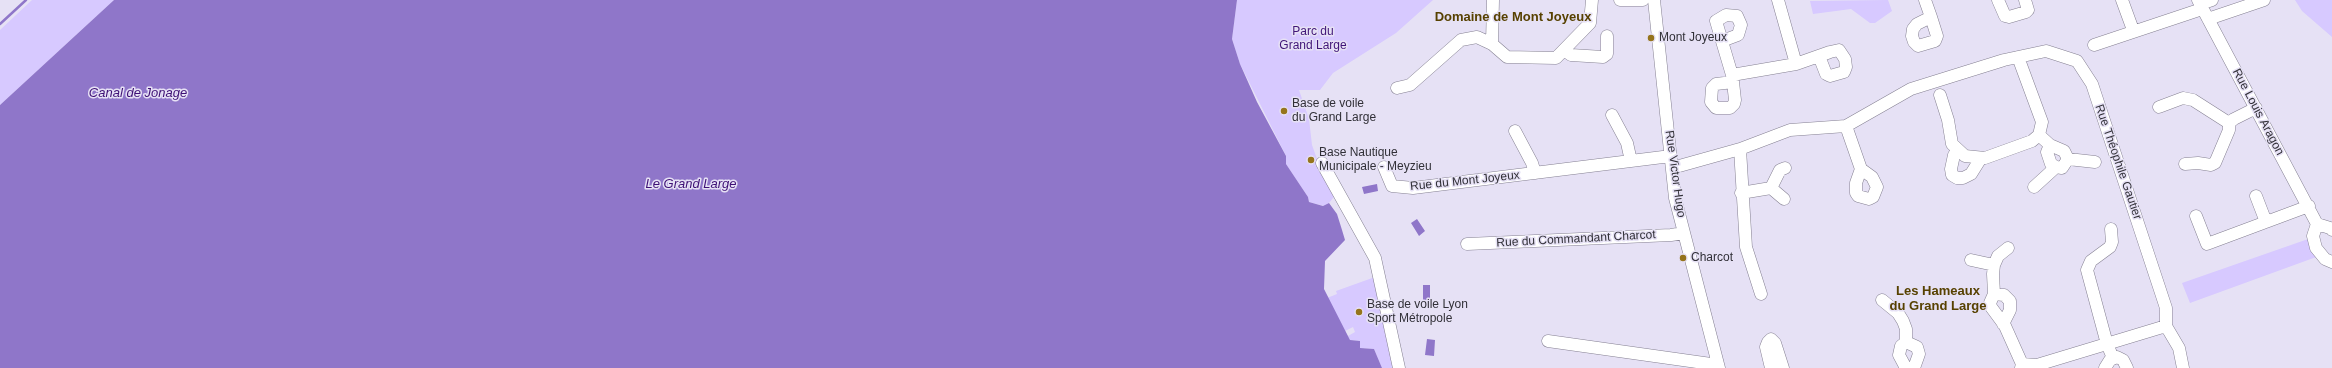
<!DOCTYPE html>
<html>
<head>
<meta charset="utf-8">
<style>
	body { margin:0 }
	canvas { display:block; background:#e6e1f5 }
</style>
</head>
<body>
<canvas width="2332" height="368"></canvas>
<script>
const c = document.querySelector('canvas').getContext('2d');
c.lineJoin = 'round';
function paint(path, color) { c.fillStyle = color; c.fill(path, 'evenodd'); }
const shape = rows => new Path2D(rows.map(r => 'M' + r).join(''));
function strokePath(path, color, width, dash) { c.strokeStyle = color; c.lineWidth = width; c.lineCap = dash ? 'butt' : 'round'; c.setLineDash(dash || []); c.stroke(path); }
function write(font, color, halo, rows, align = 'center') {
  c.font = font + ' Helvetica,sans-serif'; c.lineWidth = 3; c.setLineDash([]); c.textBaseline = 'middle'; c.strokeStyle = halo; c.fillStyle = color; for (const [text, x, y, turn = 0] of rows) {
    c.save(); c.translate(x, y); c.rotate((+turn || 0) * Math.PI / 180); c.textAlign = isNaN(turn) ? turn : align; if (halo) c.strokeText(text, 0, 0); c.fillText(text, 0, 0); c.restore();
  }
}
paint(shape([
	[32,0,114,0,0,105,0,30],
	[1237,0,1433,0,1396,33,1333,73,1320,90,1299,90,1309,119,1312,145,1317,159,1337,193,1329,203,1324,206,1309,202,1308,197,1286,164,1286,156,1240,64,1232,39],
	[1888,0,1892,11,1875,23,1870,23,1851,9,1813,14,1810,1],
	[2295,0,2332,0,2332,37,2302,11],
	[2311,238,2319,256,2190,303,2182,283],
	[1375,277,1395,368,1382,368,1374,349,1360,348,1360,341,1350,340,1348,336,1355,332,1353,327,1345,331,1327,298,1337,294,1336,291]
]), '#d7c9ff');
paint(shape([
	[114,0,1237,0,1232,39,1240,64,1257,102,1286,156,1286,164,1308,197,1309,202,1323,206,1329,203,1337,214,1342,230,1345,240,1325,261,1324,289,1350,340,1360,341,1360,348,1374,349,1382,368,0,368,0,105],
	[1377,184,1378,191,1364,194,1362,187],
	[1417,219,1425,231,1419,236,1411,223],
	[1423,285,1430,285,1430,300,1423,300],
	[1427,339,1435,340,1434,356,1425,355]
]), '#8f76c9');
strokePath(shape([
	[0,24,26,0]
]), '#8f76c9', 2.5);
const minor = shape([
	[1620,0,1643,0],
	[1654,0,1675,198,1719,368],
	[1925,0,1931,17,1937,36,1935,41,1918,46,1914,42,1912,36,1913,29,1917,24,1931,17],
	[1998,0,2005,16,2009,17,2026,12,2028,10,2025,0],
	[2122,0,2133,30],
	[2198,0,2317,224],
	[2200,4,2212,0],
	[2208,19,2264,0],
	[1722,41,1738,35,1741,25,1737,16,1726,15,1716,21,1732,75,1796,64,1778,0],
	[1492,44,1493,0],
	[2094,45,2202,9],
	[1564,50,1571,55,1603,57,1607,54,1607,36],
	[1796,64,1830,52,1839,50,1845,59,1846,67,1844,72,1830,76,1826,74,1819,56],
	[1732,75,1733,82,1735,100,1734,104,1730,108,1716,108,1711,102,1712,88,1716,84,1733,82],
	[1397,88,1410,85,1461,40,1477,37,1492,44,1507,57,1556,58,1590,23,1592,0],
	[1940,95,1948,120,1952,144,1965,156,1985,158,2032,141,2039,135,2042,122,2018,57],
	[2159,107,2183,98,2193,100,2229,123,2229,130,2215,163,2211,165,2198,163,2185,164],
	[1612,115,1627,143,1631,161],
	[2229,123,2234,119,2256,108],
	[1846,126,1861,169,1872,177,1877,187,1873,197,1869,199,1858,196,1856,193,1856,183,1861,169],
	[1515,131,1532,163,1535,173],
	[2039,135,2050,145,2064,151,2068,159,2062,168,2056,167,2051,164,2047,152,2050,145],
	[1958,151,1954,155,1951,169,1952,175,1957,178,1963,178,1971,174,1981,158],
	[2068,159,2095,162],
	[1322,163,1375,258,1399,368],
	[1384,167,1392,186,1413,188,1671,156],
	[1672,168,1740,149],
	[2034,187,2056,167],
	[1771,188,1784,199],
	[1741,193,1771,188,1780,170,1785,168],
	[2256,196,2266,222],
	[2196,216,2207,244,2309,206],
	[2111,229,2112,242,2110,247,2091,261,2087,270,2107,344,2113,358],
	[2332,230,2330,228,2317,224,2313,236,2316,248,2325,259,2332,262],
	[1467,244,1671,235,1684,233],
	[1971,260,1994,265],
	[1761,294,1746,247,1740,149,1790,130,1846,126,1911,89,2004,60,2046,51,2077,61,2092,84,2166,308,2166,326,2179,348,2183,368],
	[1994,294,1993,274,1994,265,1998,256,2008,248],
	[1882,300,1898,313,1903,321,1906,329,1906,342],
	[2003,324,2010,310,2010,301,2004,295,1994,294,1990,303,1991,307,2005,326,2022,364,2021,368],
	[1548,341,1718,365],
	[2022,364,2037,365,2166,326],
	[1771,368,1766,347,1768,342,1771,339,1775,343,1783,368],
	[1906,368,1899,355,1901,346,1906,342,1917,347,1919,354,1914,368],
	[2105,368,2110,360,2117,357,2123,360,2127,368]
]);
strokePath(minor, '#858092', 13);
strokePath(minor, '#fff', 12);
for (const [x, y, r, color] of [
	[1651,38,4,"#95741c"],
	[1284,111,4,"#95741c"],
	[1311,160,4,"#95741c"],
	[1683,258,4,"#95741c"],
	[1359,312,4,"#95741c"]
]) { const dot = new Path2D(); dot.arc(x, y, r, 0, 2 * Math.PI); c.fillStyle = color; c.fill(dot); strokePath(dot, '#e6e1f5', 1.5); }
write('12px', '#401578', '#e6e1f5', [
	["Parc du",1313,32],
	["Grand Large",1313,46]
]);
write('12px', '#313037', '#e6e1f5', [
	["Mont Joyeux",1659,38],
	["Base de voile",1292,104],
	["du Grand Large",1292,118],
	["Base Nautique",1319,153],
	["Municipale - Meyzieu",1319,167],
	["Charcot",1691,258],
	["Base de voile Lyon",1367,305],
	["Sport Métropole",1367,319]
], 'left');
write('12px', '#313037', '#e6e1f5', [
	["Rue Louis Aragon",2258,112,62],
	["Rue Théophile Gautier",2118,162,71],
	["Rue Victor Hugo",1675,174,82],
	["Rue du Mont Joyeux",1465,181,-6],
	["Rue du Commandant Charcot",1576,239,-3]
]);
write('bold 13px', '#574100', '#e6e1f5', [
	["Domaine de Mont Joyeux",1513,17],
	["Les Hameaux",1938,291],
	["du Grand Large",1938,306]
]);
write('italic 13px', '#3e1075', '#e6e1f5', [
	["Canal de Jonage",138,93],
	["Le Grand Large",691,184]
]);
</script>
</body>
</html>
